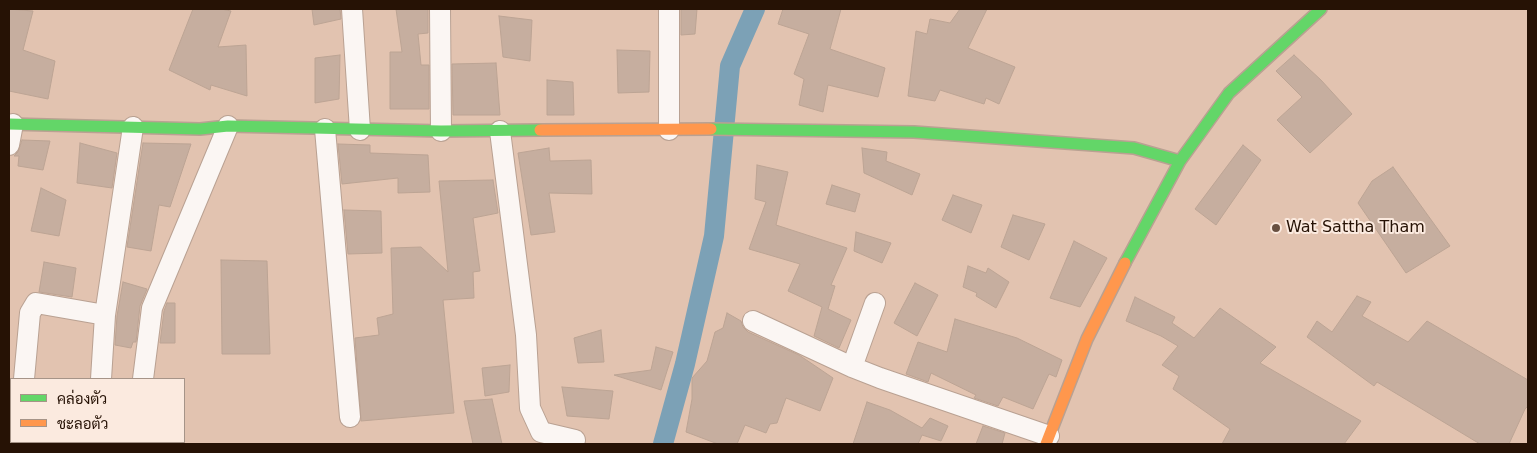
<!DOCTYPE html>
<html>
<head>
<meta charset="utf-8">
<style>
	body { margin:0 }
	#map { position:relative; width:1537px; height:453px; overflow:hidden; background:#e2c3b0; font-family:"DejaVu Sans",Sarabun,sans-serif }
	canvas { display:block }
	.frame { position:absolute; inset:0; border:10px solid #261205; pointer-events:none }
	.legend { position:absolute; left:10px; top:378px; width:175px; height:65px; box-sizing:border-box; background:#fbeadf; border:1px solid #a69488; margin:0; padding:6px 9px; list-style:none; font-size:15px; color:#261205 }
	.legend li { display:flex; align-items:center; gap:10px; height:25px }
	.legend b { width:25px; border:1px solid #a69488 }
</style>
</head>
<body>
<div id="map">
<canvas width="1537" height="453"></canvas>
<div class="frame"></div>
<ul class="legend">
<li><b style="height:6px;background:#63d668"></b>คล่องตัว</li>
<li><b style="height:6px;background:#ff974d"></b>ชะลอตัว</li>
</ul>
</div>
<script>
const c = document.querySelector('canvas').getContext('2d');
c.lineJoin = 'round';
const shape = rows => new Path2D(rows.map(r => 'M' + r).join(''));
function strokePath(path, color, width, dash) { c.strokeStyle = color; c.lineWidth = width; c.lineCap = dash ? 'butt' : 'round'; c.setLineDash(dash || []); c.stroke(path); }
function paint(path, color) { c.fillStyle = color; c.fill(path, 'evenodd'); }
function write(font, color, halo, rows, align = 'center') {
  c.font = font + ' "DejaVu Sans",sans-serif'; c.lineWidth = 4; c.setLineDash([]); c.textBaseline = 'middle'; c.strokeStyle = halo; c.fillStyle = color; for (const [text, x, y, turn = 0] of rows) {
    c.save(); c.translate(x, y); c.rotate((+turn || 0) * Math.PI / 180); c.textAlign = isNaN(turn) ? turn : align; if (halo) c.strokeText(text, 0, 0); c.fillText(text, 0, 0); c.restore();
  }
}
strokePath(shape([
	[663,444,685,364,714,236,730,66,755,9]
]), '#7ca1b6', 20);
const building = shape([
	[9,9,33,11,23,50,55,61,48,99,9,91,9,9],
	[193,9,221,9,231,11,218,47,246,45,247,96,211,85,210,90,169,70,193,9],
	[312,9,340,9,341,19,314,25,312,9],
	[396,9,428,9,428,33,418,34,421,65,429,65,429,109,390,109,390,52,402,52,396,9],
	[681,9,697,9,695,34,681,35,681,9],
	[783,9,841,9,830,49,885,68,878,97,828,85,823,112,799,105,804,79,794,74,809,34,778,24,783,9],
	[960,9,987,9,968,48,1015,67,999,104,986,98,984,104,940,90,935,101,908,96,916,31,927,34,930,19,950,23,960,9],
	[499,16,532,20,530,61,503,57,499,16],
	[617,50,650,51,649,92,618,93,617,50],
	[340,55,339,99,315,103,315,58,340,55],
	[1294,55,1321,80,1352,114,1310,153,1277,120,1302,97,1276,71,1294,55],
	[496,63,500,115,453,115,452,64,496,63],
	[547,80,573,82,574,115,547,115,547,80],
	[22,140,50,141,43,170,18,166,19,156,14,156,18,152,22,140],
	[80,143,117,153,112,188,77,183,80,143],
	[143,143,191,144,170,207,159,205,151,251,127,247,143,143],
	[338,144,370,145,370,153,428,155,430,192,398,193,398,178,342,184,338,144],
	[1243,145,1261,160,1216,225,1195,209,1243,145],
	[549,148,550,161,591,160,592,194,549,193,555,232,531,235,518,153,549,148],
	[862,148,887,152,886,161,920,174,912,195,864,173,862,148],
	[757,165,788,172,776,225,847,248,831,285,835,286,828,309,851,320,839,348,814,336,822,307,788,291,800,264,749,249,766,202,755,199,757,165],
	[1393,167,1450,246,1406,273,1358,203,1372,181,1393,167],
	[493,180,498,213,473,218,480,271,473,272,474,298,443,300,454,413,361,421,355,338,379,335,377,318,393,314,391,248,421,247,448,272,439,181,493,180],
	[832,185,860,194,855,212,826,204,832,185],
	[41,188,66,200,59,236,31,231,41,188],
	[953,195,982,205,971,233,942,220,953,195],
	[344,210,381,211,382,253,348,254,344,210],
	[1013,215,1045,224,1029,260,1001,247,1013,215],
	[856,232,891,243,882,263,854,251,856,232],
	[1074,241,1107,258,1080,307,1050,298,1074,241],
	[221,260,267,261,270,354,222,354,221,260],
	[44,262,76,268,72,297,39,292,44,262],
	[968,266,986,273,988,268,1009,282,996,308,976,296,977,293,963,287,968,266],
	[123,282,147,289,140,306,136,342,133,342,131,348,115,345,117,316,123,282],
	[915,283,938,295,917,336,894,323,915,283],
	[1357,296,1371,302,1362,316,1408,342,1427,321,1528,380,1528,406,1525,409,1509,444,1480,444,1377,382,1374,386,1307,337,1317,321,1332,332,1357,296],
	[1135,297,1175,317,1172,323,1194,338,1220,308,1276,347,1260,363,1361,421,1344,444,1222,444,1230,429,1173,389,1179,376,1162,365,1178,346,1161,336,1126,321,1135,297],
	[167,303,175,303,175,343,160,343,164,311,167,303],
	[727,313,741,321,743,327,748,332,799,355,833,378,820,411,786,398,777,423,770,424,766,433,745,425,737,444,718,444,686,432,692,399,692,378,707,361,715,332,723,328,727,313],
	[955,319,1017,338,1062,360,1056,377,1049,374,1033,409,1003,397,998,406,974,398,976,395,931,373,928,382,906,374,918,342,947,352,955,319],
	[601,330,604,362,578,363,574,338,601,330],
	[656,347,673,352,661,390,614,375,651,370,656,347],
	[510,365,509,392,485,396,482,368,510,365],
	[562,387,613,391,609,419,567,416,562,387],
	[492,399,502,444,473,444,464,401,492,399],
	[867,402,890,410,922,428,930,418,948,426,941,441,922,435,918,444,853,444,867,402],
	[983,426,1005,433,1002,444,976,444,983,426]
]);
paint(building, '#c6ae9f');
strokePath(building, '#bca494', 1);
const street = shape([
	[352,9,360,130],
	[440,9,441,131],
	[669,9,669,130],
	[325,129,350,417],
	[500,131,526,335,530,408,541,432,575,440],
	[9,145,13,124],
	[753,321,852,367,880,378,1049,436],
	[852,367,875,303],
	[24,379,30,313,36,303,105,315],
	[101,379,105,315,133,127],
	[143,379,152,308,228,126],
	[140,444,140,442]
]);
const fast = shape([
	[9,124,200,129,228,126,441,131,540,130],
	[711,129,914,132,1134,148,1180,161],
	[1125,263,1180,161,1229,93,1321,9]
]);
const slow = shape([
	[540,130,711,129],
	[1046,444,1087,339,1125,263]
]);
strokePath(street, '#b9a192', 22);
strokePath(fast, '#b9a192', 14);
strokePath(slow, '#b9a192', 14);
strokePath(street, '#fbf6f3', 20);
strokePath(fast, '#63d668', 11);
strokePath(slow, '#ff974d', 11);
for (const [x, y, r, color] of [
	[1276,228,5,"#685041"]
]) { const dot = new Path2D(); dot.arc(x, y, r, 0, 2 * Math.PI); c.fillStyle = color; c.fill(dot); strokePath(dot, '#fbeadf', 2); }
write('16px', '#261205', '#fbeadf', [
	["Wat Sattha Tham",1286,228]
], 'left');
</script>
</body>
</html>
